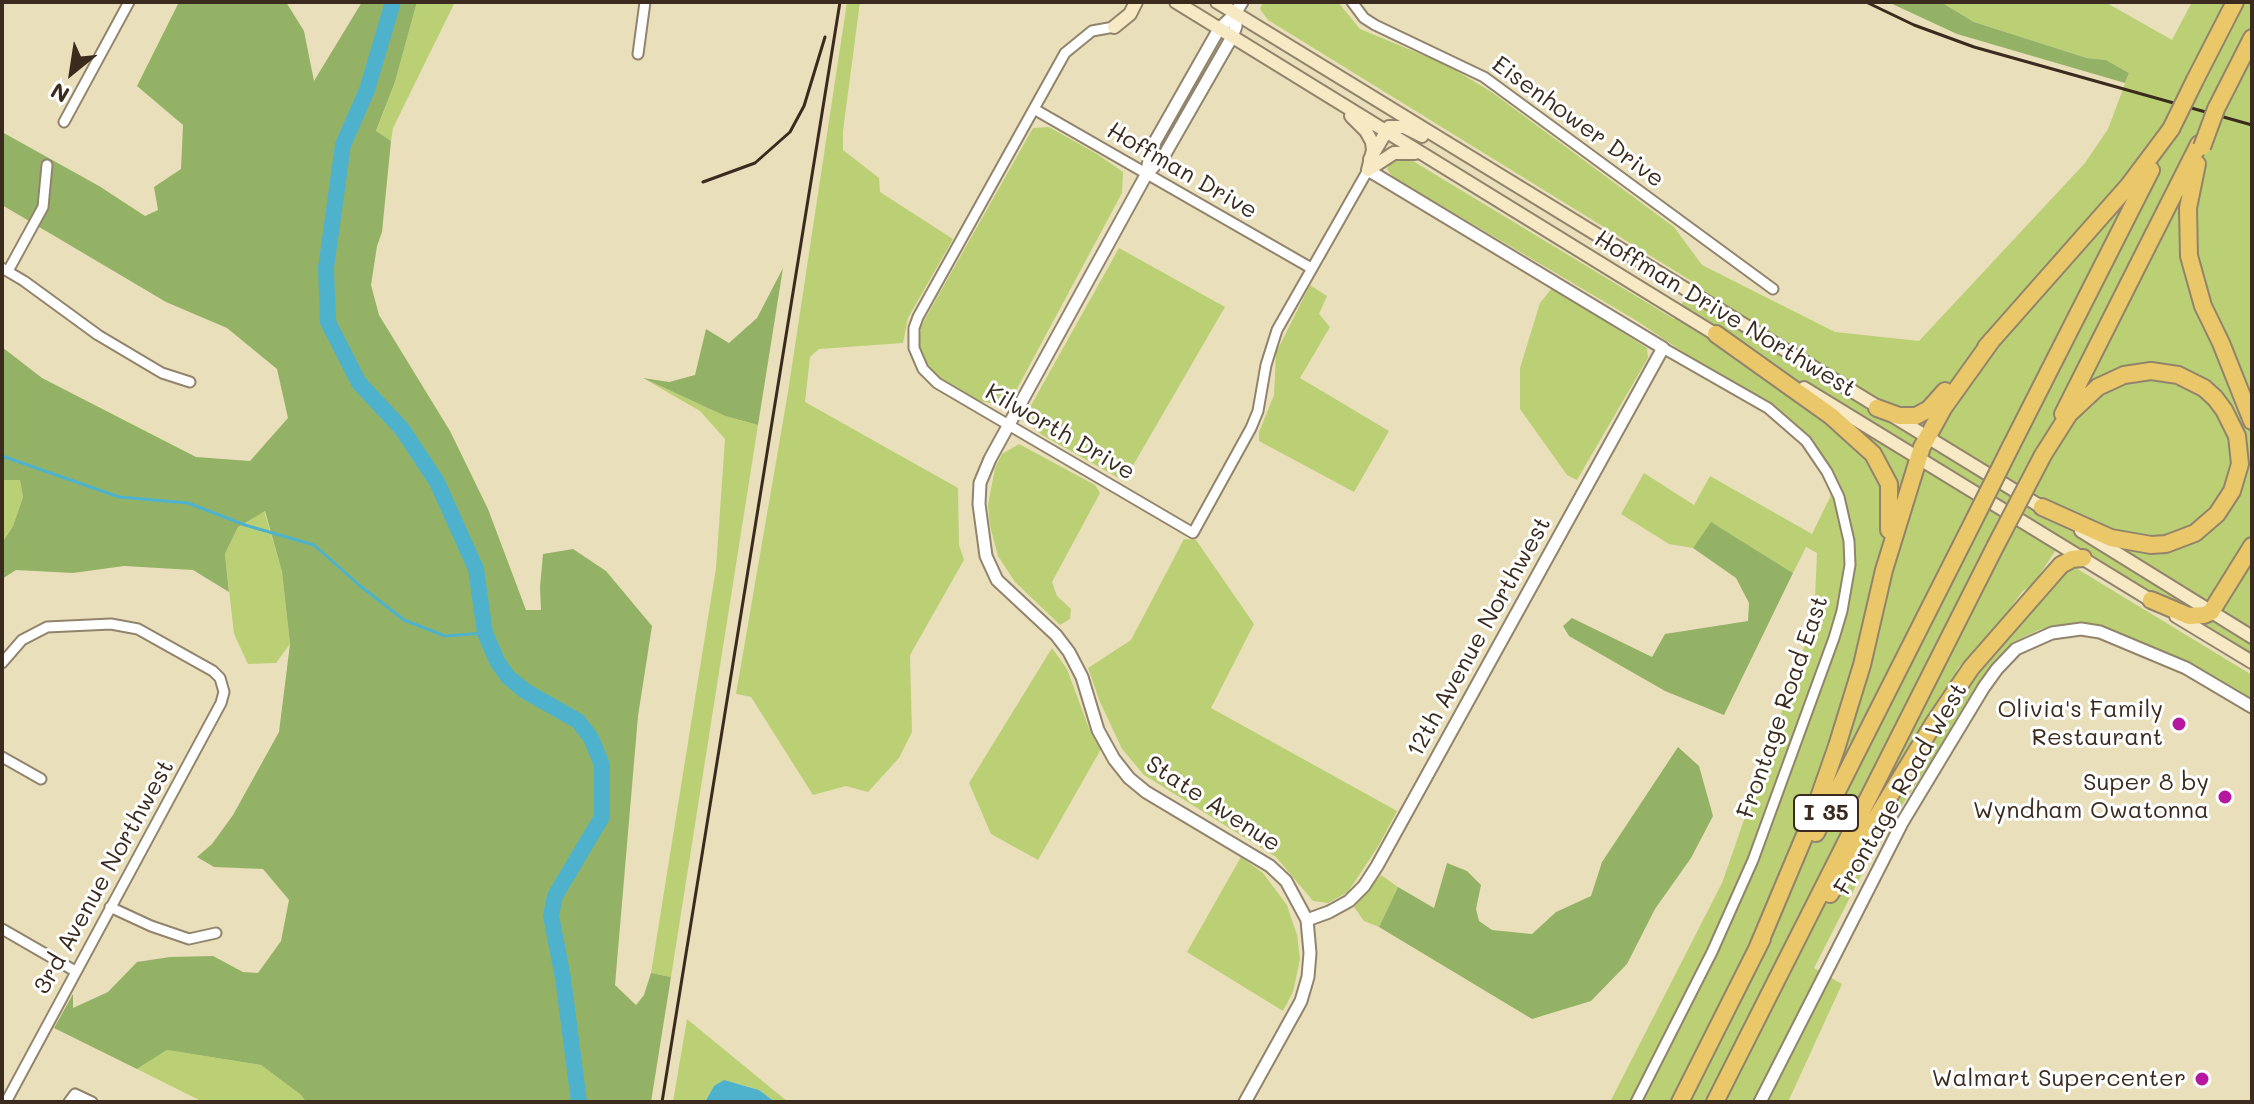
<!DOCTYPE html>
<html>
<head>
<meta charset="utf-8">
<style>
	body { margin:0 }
	#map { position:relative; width:2254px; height:1104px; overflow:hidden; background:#eadfbb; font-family:Mali,sans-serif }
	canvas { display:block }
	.frame { position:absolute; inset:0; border:4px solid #3b2a1e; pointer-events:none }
	.north { position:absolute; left:32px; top:32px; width:80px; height:80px; -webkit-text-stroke:6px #fff; paint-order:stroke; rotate:210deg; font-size:22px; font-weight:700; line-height:32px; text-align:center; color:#3b2a1e }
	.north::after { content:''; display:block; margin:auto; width:28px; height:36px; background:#3b2a1e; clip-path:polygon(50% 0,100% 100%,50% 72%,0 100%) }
</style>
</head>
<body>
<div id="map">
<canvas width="2254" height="1104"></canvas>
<div class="frame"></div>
<div class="north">N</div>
</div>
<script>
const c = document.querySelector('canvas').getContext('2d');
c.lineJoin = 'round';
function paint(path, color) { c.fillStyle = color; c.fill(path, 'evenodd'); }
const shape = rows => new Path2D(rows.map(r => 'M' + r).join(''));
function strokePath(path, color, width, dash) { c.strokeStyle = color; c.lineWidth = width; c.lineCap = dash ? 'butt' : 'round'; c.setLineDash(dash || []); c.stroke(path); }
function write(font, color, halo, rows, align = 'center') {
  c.font = font + ' Mali,sans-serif'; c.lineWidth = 6; c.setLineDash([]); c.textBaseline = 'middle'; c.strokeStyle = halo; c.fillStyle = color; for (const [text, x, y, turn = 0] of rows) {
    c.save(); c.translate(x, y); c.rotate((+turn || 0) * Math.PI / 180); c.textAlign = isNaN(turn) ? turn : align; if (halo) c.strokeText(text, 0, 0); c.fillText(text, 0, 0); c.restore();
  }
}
paint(shape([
	[417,2,455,2,393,128,391,141,376,132,395,82],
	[847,2,860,2,843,131,843,150,879,178,880,192,953,239,908,318,903,343,819,349,810,357,805,402,958,488,959,545,964,560,910,655,912,732,899,758,868,792,846,786,813,795,751,697,736,694,788,392],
	[1263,2,1338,2,1360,29,1447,65,1493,93,1674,227,1702,265,1835,332,1919,341,2085,163,2108,129,2129,73,2106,60,2087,58,1974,22,1941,2,2105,2,2172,40,2192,2,2252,2,2252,668,2056,550,2033,584,2022,592,2006,614,1958,668,1935,730,1900,799,1976,667,2050,565,2071,565,2252,675,2252,700,2184,660,2106,627,2090,624,2041,629,2013,642,1988,674,1897,813,1889,821,1814,968,1842,984,1788,1102,1610,1102,1722,883,1814,619,1817,553,1806,547,1793,573,1712,523,1693,548,1669,544,1621,514,1644,473,1694,505,1710,476,1812,534,1838,481,1813,440,1637,321,1393,177,1387,169,1392,160,1408,158,1674,319,1693,282,1268,20,1260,9],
	[1049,127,1097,154,1123,172,1122,193,1011,400,996,404,974,400,946,383,926,366,919,344,921,326,1033,128],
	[1119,248,1225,307,1124,481,1042,435,1030,425,1029,409],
	[1310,285,1327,296,1319,314,1330,327,1300,378,1389,431,1354,492,1259,441,1259,432,1274,395,1276,353],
	[1552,288,1647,348,1648,358,1577,480,1567,475,1520,409,1520,368,1540,303],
	[643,378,725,416,758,425,671,977,651,973,716,568,725,439,700,411],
	[1019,444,1095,485,1100,493,1052,582,1057,596,1071,609,1070,619,1060,625,1015,582,998,556,990,526,988,505,995,468,1002,454],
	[2,480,20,480,23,497,13,526,2,543],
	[264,510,282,572,290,644,276,663,248,664,234,634,225,554,238,527],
	[1184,539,1196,540,1254,624,1211,708,1397,811,1379,845,1348,892,1328,903,1313,901,1276,857,1144,775,1122,749,1100,702,1088,668,1131,640],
	[1052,648,1067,669,1090,731,1101,749,1038,860,991,834,969,783],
	[1241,857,1263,873,1287,905,1297,935,1300,959,1293,992,1283,1011,1187,952],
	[1381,875,1398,887,1379,927,1364,921,1354,907],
	[687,1019,788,1102,775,1102,759,1090,735,1083,714,1086,705,1102,673,1102],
	[167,1050,261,1065,301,1095,306,1102,203,1102,137,1069]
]), '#bbd075');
paint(shape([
	[179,2,286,2,304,31,314,81,362,2,417,2,395,82,376,131,391,141,382,232,377,246,371,285,379,315,450,431,488,509,526,610,541,610,540,587,543,554,573,549,606,571,652,626,638,716,615,985,636,1005,644,995,651,973,671,977,651,1102,306,1102,301,1095,261,1065,167,1050,137,1069,54,1028,73,994,73,1008,108,992,137,962,170,957,213,956,243,972,258,973,281,941,289,900,263,869,214,867,197,857,212,844,233,815,279,732,290,644,282,572,265,511,238,527,225,554,229,592,193,570,124,566,73,573,16,570,2,579,2,543,13,526,23,497,20,480,2,480,2,347,42,378,196,457,250,461,288,418,277,369,227,328,166,302,2,205,2,132,99,186,145,216,158,210,154,187,181,169,183,125,137,86],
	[1888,2,1941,2,1974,22,2087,58,2106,60,2129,73,2125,83,1957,34],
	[783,268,758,425,725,416,643,378,669,382,695,375,706,329,729,343,757,318],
	[1711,522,1793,573,1724,715,1665,691,1569,636,1563,626,1572,618,1652,657,1665,634,1748,621,1749,603,1736,578,1693,548],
	[1678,747,1699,766,1713,816,1691,858,1655,909,1627,964,1591,1001,1532,1019,1379,927,1398,887,1434,908,1447,863,1467,871,1481,885,1476,909,1479,921,1492,930,1532,934,1556,912,1591,896,1602,862]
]), '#94b266');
paint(shape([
	[724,1080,759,1090,775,1102,705,1102,714,1086]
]), '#4eb2cd');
strokePath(shape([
	[2,456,119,497,188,503,245,525,314,545,359,585,404,620,445,636,485,633]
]), '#4eb2cd', 3);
strokePath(shape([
	[393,2,367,90,343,145,326,268,328,322,359,383,402,429,437,482,476,569,485,633,497,661,508,677,525,691,578,721,591,738,602,765,602,817,555,896,551,916,563,978,579,1102]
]), '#4eb2cd', 16);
const minor = shape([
	[1352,2,1364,18,1375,25,1484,77,1773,289],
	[1114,27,1092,31,1065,53,918,317,914,328,914,348,923,369,937,383,1193,533,1251,428,1258,411,1266,365,1277,330,1368,170],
	[638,54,645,2],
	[1034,109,1311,268],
	[64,122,129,2],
	[2,268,24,281,98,335,162,373,190,382],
	[8,271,43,207,47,165],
	[2,663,22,640,47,627,111,624,138,629,213,671,220,678,224,692,221,703,6,1102],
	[2,757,41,779],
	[110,907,151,926,189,939,216,933],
	[2,929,75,971],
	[69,1102,75,1094,92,1102],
	[1636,1102,1712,952,1753,860,1834,638,1842,611,1850,565,1849,541,1839,497,1827,472,1806,441,1768,408,1663,348]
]);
const tertiary = shape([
	[1235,14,1236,26,1232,37,1165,154,1146,175,990,459,980,483,979,504,986,556,997,580,1056,635,1069,652,1082,677,1098,730,1114,759,1129,778,1146,792,1270,866,1286,881,1307,920,1310,953,1308,977,1301,1001,1245,1102],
	[1146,175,1152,147,1219,29,1235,14,1242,2],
	[1307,920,1329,912,1349,901,1364,886,1377,866,1663,348,1368,170],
	[1760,1102,1902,823,1984,687,1997,669,2016,649,2052,633,2081,629,2100,632,2186,668,2252,707]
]);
const secondary = shape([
	[1176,2,1720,337],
	[1217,2,2048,511],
	[1114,27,1130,14,1136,2],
	[1351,116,1366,131,1372,142,1373,150,1368,170],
	[1370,159,1389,127,1404,127,1422,136],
	[1368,170,1394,153,1415,153],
	[1804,388,2157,604],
	[2081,531,2252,637],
	[2176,616,2252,662]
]);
const motorway = shape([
	[2195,80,2235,2],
	[2216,109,2252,38],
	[2197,164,2188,208,2189,256,2203,306,2221,343,2252,421],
	[1716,334,1831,416,1873,454,1889,484,1889,530],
	[1986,347,2129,185,2171,129],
	[1877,408,1899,416,1916,416,1929,409,1945,391],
	[2063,414,2199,144],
	[2011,446,2151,170],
	[2042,507,2111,538,2151,545,2166,544,2195,533,2217,514,2232,491,2240,464,2237,436,2224,410,2215,398,2204,388,2178,375,2151,371,2124,375,2098,387,2069,414,2043,455],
	[2151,600,2189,616,2204,615,2211,612,2252,546],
	[1816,833,1972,524],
	[1830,894,1934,723,1971,668,2061,565,2072,559,2083,558],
	[1757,949,1810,823,1837,746,1862,665,1884,570,1922,447,1944,407,1992,340],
	[1680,1102,1762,939],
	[1715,1102,1995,547]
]);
strokePath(minor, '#92846c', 13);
strokePath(tertiary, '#92846c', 15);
strokePath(secondary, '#92846c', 16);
strokePath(motorway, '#92846c', 20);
strokePath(minor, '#fff', 9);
strokePath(tertiary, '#fff', 11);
strokePath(secondary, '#f7e9c3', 12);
strokePath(motorway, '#eac769', 16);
strokePath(shape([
	[1866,2,1914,25,1974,47,2252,125],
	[703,182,755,163,790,132,804,106,825,37],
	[662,1102,840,2]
]), '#3b2a1e', 3);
const motorwayBridge = shape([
	[2171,129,2195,80],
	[2202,147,2216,109],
	[1972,524,2011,446],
	[1995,547,2043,455]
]);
strokePath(motorwayBridge, '#92846c', 20, []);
strokePath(motorwayBridge, '#eac769', 16);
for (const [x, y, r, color] of [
	[2179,724,8,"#b5179e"],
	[2225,797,8,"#b5179e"],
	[2202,1079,8,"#b5179e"]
]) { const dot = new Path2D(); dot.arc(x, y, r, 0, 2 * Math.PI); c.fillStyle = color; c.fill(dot); strokePath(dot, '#fff', 3); }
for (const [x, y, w] of [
	[1826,813,64]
]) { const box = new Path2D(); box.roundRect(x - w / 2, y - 18, w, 36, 6); c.fillStyle = '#fff'; c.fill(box); strokePath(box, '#3b2a1e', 2); }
write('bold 22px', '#3b2a1e', null, [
	["I 35",1826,813]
]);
write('24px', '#3b2a1e', '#fff', [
	["Eisenhower Drive",1578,122,36],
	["Hoffman Drive",1182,171,30],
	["Hoffman Drive Northwest",1725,314,31],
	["Kilworth Drive",1060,432,30],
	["12th Avenue Northwest",1479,637,-61],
	["Frontage Road East",1783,707,-71],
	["Frontage Road West",1901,789,-60],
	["State Avenue",1213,804,33],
	["3rd Avenue Northwest",104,877,-61]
]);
write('24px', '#3b2a1e', '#fff', [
	["Olivia's Family",2163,710],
	["Restaurant",2163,738],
	["Super 8 by",2209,783],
	["Wyndham Owatonna",2209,811],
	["Walmart Supercenter",2186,1079]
], 'right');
</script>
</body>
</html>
